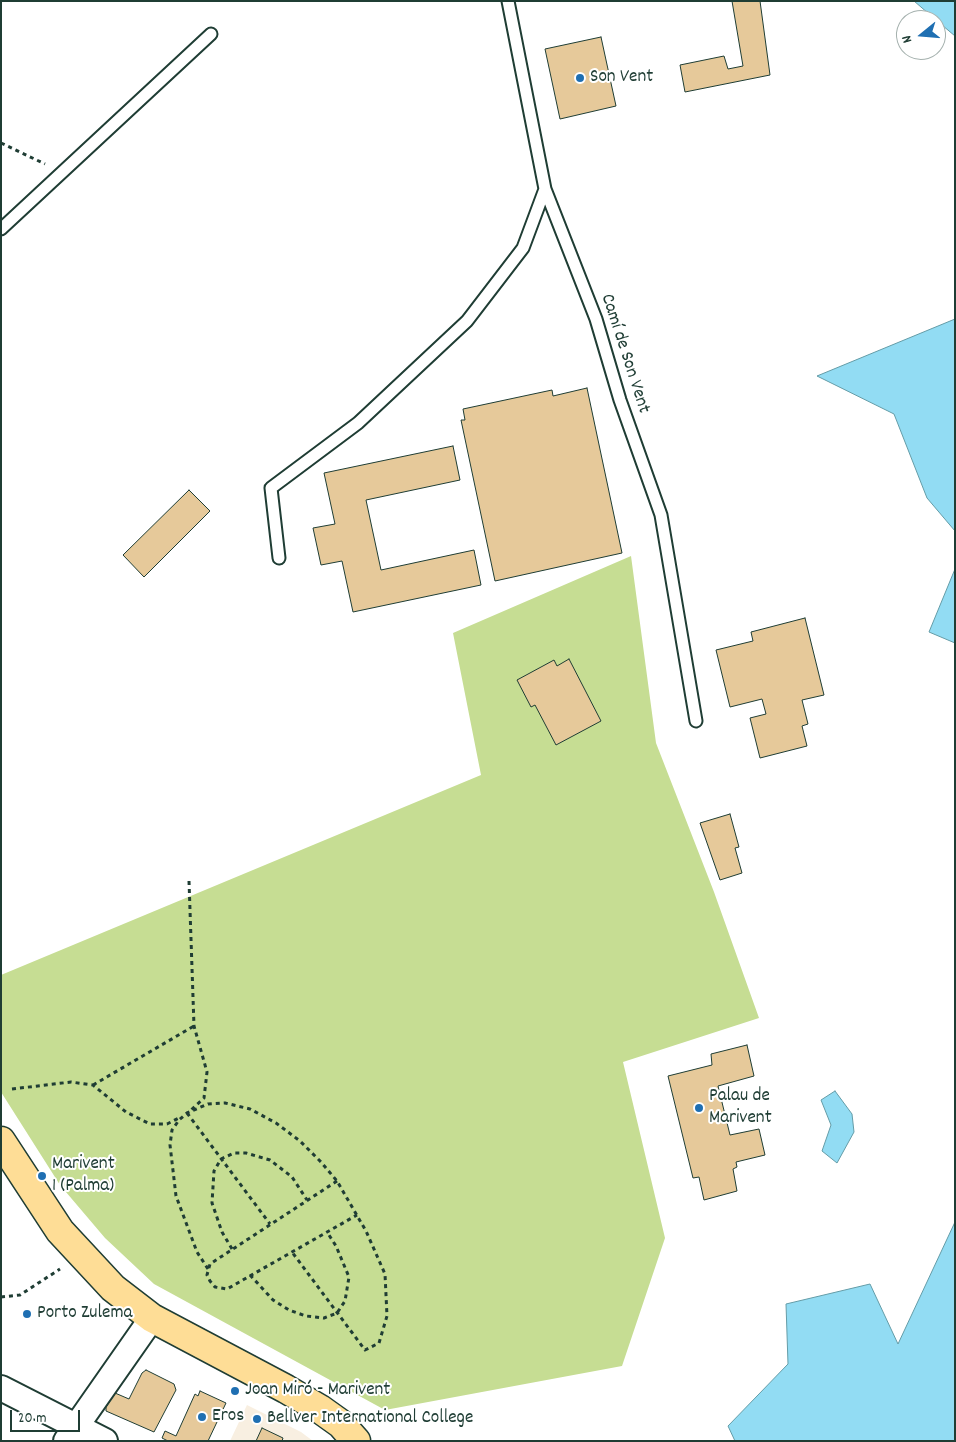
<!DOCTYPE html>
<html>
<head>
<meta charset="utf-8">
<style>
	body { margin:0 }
	#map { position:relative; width:956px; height:1442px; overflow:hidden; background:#fff; font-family:Dekko,sans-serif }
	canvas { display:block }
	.frame { position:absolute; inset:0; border:2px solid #1f3d34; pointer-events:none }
	.north { position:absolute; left:896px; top:10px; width:50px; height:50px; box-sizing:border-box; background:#fff; border:1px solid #a5b1ae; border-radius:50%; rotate:253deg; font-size:14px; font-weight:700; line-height:20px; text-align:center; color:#1f3d34 }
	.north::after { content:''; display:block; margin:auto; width:18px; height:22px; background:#1f6fb2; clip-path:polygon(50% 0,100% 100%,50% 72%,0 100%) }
	.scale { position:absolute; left:10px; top:1410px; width:70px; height:22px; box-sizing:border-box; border:2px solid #1f3d34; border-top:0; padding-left:6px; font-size:15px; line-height:18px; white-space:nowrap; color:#1f3d34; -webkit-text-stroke:4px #fff; paint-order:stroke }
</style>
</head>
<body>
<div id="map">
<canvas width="956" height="1442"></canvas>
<div class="frame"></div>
<div class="north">N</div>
<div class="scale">20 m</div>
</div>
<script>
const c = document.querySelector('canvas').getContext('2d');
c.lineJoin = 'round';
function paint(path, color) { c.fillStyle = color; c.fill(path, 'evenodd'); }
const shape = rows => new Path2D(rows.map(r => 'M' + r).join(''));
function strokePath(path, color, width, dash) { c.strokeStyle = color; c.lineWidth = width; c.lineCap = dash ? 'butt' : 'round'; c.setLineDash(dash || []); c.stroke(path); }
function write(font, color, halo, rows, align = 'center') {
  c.font = font + ' Dekko,sans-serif'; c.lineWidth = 4; c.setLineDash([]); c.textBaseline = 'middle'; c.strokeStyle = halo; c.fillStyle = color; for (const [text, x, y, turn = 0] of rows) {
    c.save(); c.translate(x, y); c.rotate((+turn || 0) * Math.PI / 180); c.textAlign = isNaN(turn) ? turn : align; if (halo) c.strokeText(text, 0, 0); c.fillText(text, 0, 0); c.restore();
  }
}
paint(shape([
	[247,1405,301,1432,313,1441,230,1441]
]), '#f8efe1');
paint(shape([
	[631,556,656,743,714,892,759,1018,623,1062,665,1238,622,1366,385,1410,154,1284,105,1238,60,1185,1,1092,1,975,481,775,453,633]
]), '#c6dd93');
const water = shape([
	[914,1,955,1,955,36,936,20,914,1],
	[955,319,955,531,927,498,894,414,817,376,955,319],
	[955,569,955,643,929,632,955,569],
	[835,1091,852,1114,854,1132,837,1163,822,1151,831,1125,821,1100,835,1091],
	[955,1222,955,1441,735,1441,728,1426,788,1364,786,1304,870,1284,898,1344,955,1222]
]);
paint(water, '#92dcf3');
strokePath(water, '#649ca7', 1);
const building = shape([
	[732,1,760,1,770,75,685,92,680,65,724,56,728,69,743,66,732,1],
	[601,37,616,106,560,119,545,49,601,37],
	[587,388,622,553,495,581,461,420,465,420,463,409,552,390,553,396,587,388],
	[453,446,460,480,366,500,381,570,474,550,481,585,353,612,342,561,321,565,313,528,335,524,324,473,453,446],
	[189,490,210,511,144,577,123,555,189,490],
	[805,618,824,695,802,700,808,724,802,726,807,746,760,758,750,718,766,714,762,699,730,707,716,650,753,641,751,632,805,618],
	[569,659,601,721,556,745,535,705,531,707,517,680,554,660,557,666,569,659],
	[730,814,739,847,735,848,742,873,720,880,700,823,730,814],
	[747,1045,754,1076,718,1086,730,1135,759,1129,765,1155,736,1162,737,1167,733,1169,737,1191,704,1200,699,1177,693,1178,668,1076,712,1065,711,1054,747,1045],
	[146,1370,174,1384,176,1390,154,1432,106,1411,106,1407,115,1393,129,1399,142,1373,146,1370],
	[200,1391,226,1403,208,1441,168,1441,162,1438,165,1431,176,1436,195,1394,198,1396,200,1391],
	[262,1428,283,1438,282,1441,256,1441,262,1428]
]);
paint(building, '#e6c99a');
strokePath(building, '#1f3d34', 1);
const service = shape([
	[508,1,545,189,596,319,620,400,661,515,696,721],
	[1,229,211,34],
	[279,558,271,488,358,423,467,321,523,248,545,189]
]);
const minor = shape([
	[1,1388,105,1441],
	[66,1441,152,1318]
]);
const primary = shape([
	[1,1141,60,1231,113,1288,152,1318,286,1389,320,1409,341,1424,356,1441]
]);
strokePath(service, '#1f3d34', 15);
strokePath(minor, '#1f3d34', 28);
strokePath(primary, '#1f3d34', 31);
strokePath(shape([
	[1,143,45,164],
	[189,881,194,1026,207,1072,204,1098,191,1110],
	[93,1085,194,1026],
	[12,1089,71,1082,93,1085,126,1112,150,1124,167,1124,179,1118],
	[187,1113,270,1224],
	[337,1181,210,1264,207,1275,210,1281,215,1287,227,1289,357,1215],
	[232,1249,222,1232,212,1203,214,1171,221,1159,234,1153,246,1153,270,1160,292,1177,307,1200],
	[208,1269,197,1252,176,1196,170,1145,172,1130,179,1120,187,1113,208,1104,225,1103,250,1109,276,1123,300,1141,321,1162,337,1181,366,1231,385,1274,387,1316,379,1343,365,1350,292,1252],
	[250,1275,273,1300,289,1310,306,1316,324,1318,337,1313,345,1301,349,1277,336,1246,327,1232],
	[1,1297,20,1295,60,1269]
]), '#1f3d34', 3, [4, 4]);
strokePath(service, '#fff', 11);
strokePath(minor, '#fff', 24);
strokePath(primary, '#fedd96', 28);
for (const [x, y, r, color] of [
	[580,78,5,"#1f6fb2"],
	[699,1108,5,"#1f6fb2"],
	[42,1176,5,"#1f6fb2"],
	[27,1314,5,"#1f6fb2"],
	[235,1391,5,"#1f6fb2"],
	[202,1417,5,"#1f6fb2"],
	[257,1419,5,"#1f6fb2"]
]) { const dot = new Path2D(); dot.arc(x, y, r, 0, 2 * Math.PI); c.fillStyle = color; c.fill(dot); strokePath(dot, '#fff', 2); }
write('19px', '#1f3d34', '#fff', [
	["Son Vent",590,78],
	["Palau de",709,1097],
	["Marivent",709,1119],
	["Marivent",52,1165],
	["1 (Palma)",52,1187],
	["Porto Zulema",37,1314],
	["Joan Miró - Marivent",245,1391],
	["Eros",212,1417],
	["Bellver International College",267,1419]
], 'left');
write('19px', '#1f3d34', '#fff', [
	["Camí de Son Vent",624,354,72]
]);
</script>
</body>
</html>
